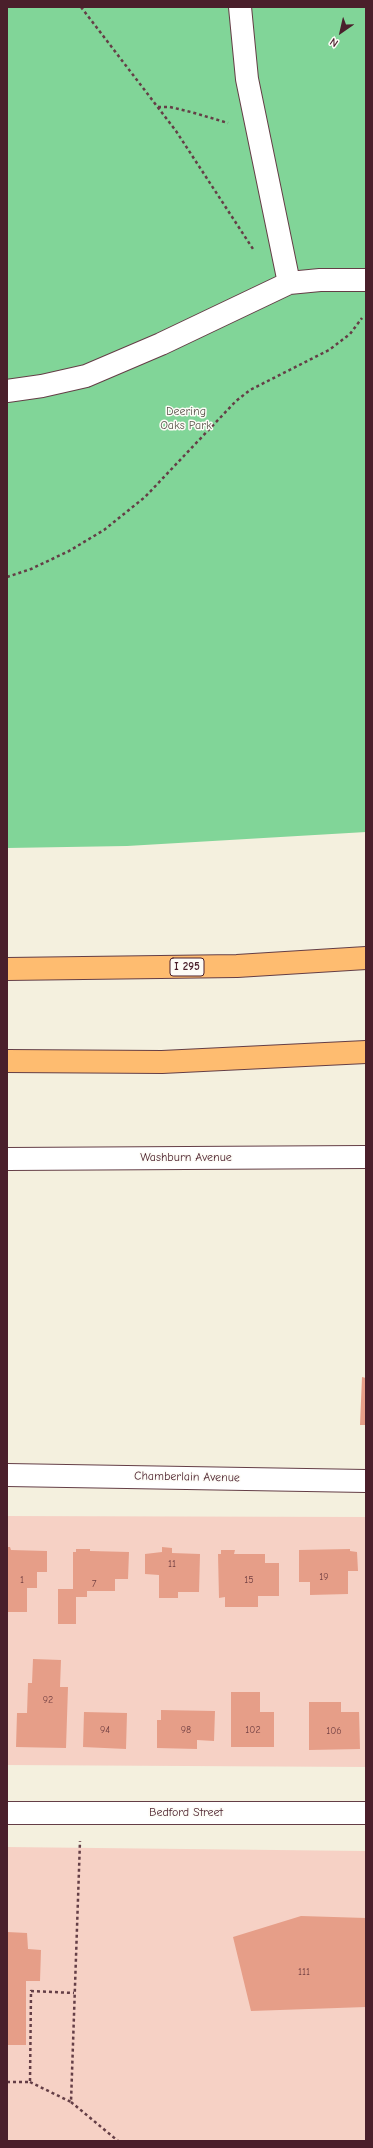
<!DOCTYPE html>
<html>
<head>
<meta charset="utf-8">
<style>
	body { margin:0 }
	#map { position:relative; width:373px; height:2148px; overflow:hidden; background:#f4f0de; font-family:"Comic Neue",sans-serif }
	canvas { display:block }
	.frame { position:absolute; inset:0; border:8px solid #4a1f2b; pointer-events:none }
	.north { position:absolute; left:321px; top:12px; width:40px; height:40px; -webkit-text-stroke:3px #fdfcf7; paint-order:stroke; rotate:214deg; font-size:11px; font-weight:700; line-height:16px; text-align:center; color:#4a1f2b }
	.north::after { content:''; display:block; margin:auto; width:14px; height:18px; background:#4a1f2b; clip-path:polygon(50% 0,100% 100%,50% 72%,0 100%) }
</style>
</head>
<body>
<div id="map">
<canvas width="373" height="2148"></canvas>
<div class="frame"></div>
<div class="north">N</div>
</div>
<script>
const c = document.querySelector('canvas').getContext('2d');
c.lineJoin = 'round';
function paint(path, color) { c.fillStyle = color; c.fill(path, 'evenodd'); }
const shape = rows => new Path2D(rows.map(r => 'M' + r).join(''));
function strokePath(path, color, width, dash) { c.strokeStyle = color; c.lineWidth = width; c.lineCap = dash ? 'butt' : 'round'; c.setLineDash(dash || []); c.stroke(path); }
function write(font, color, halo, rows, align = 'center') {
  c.font = font + ' "Comic Neue",sans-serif'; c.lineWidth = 3; c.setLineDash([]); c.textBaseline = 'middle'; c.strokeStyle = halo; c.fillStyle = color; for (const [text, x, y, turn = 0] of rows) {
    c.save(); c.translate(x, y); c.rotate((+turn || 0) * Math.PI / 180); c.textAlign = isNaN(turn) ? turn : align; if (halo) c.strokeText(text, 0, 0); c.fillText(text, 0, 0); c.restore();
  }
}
paint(shape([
	[7,1516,366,1517,366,1767,7,1765],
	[7,1847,366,1851,366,2141,7,2141]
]), '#f6d1c5');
paint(shape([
	[7,7,366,7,366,832,127,846,7,848]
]), '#81d598');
paint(shape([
	[362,1377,366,1378,366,1425,360,1425],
	[7,1547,10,1547,11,1550,47,1551,47,1572,37,1572,37,1588,27,1588,27,1612,7,1612],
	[162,1547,172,1548,172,1553,200,1554,199,1592,178,1592,178,1598,159,1598,159,1575,145,1574,145,1554,162,1552],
	[76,1549,90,1549,90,1551,129,1552,128,1579,115,1579,115,1591,87,1591,87,1597,76,1597,76,1624,58,1624,58,1589,73,1589,73,1552,76,1552],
	[350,1549,350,1551,357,1552,358,1571,348,1571,348,1594,310,1595,310,1582,299,1582,299,1550],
	[221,1550,235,1550,234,1554,265,1554,265,1563,279,1563,279,1596,258,1596,258,1607,225,1607,225,1597,219,1598,218,1554,221,1554],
	[33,1659,61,1660,60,1687,68,1687,66,1748,16,1747,17,1713,27,1713,28,1683,32,1683],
	[231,1692,260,1692,260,1712,274,1712,274,1747,231,1747],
	[309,1702,341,1702,341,1712,359,1712,360,1749,309,1750],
	[161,1710,215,1711,214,1741,197,1740,197,1749,157,1748,157,1720,161,1720],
	[84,1712,127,1713,126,1749,83,1747],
	[301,1916,366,1918,366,2007,251,2011,233,1937],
	[7,1932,27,1933,28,1949,41,1950,40,1981,26,1981,26,2045,7,2045]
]), '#e69e88');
const minor = shape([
	[240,7,247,79,289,283],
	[7,391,42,386,86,376,161,344,289,283,320,280,366,280],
	[7,1159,366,1157],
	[7,1475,366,1481],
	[7,1813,366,1813]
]);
const highway = shape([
	[7,969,237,966,366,958],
	[7,1061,162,1062,366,1052]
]);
strokePath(minor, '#643e46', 24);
strokePath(highway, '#643e46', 24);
strokePath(shape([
	[81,7,176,131,253,249],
	[158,107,170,107,191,112,228,123],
	[7,577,31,569,69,551,104,530,145,497,236,401,250,390,329,350,350,334,362,318],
	[7,2082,30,2082,31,1991,74,1993],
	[30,2082,71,2102,80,1841],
	[71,2102,118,2141]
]), '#643e46', 2.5, [3, 3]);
strokePath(minor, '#fff', 22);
strokePath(highway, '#febc70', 22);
write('10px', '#713f42', null, [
	["11",172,1564],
	["19",324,1577],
	["1",22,1580],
	["15",249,1580],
	["7",94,1584],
	["92",48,1700],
	["94",105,1730],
	["98",186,1730],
	["102",253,1730],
	["106",334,1731],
	["111",304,1972]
]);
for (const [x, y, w] of [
	[187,967,34]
]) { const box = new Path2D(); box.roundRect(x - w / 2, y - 9, w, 18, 3); c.fillStyle = '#fdfcf7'; c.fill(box); strokePath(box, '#4a1f2b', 1); }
write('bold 11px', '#4a1f2b', null, [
	["I 295",187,967]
]);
write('12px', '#5a564c', '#fdfcf7', [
	["Deering",186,412],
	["Oaks Park",186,426]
]);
write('12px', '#4a1f2b', '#fdfcf7', [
	["Washburn Avenue",186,1158],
	["Chamberlain Avenue",187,1477,1],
	["Bedford Street",186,1813]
]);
</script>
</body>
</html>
